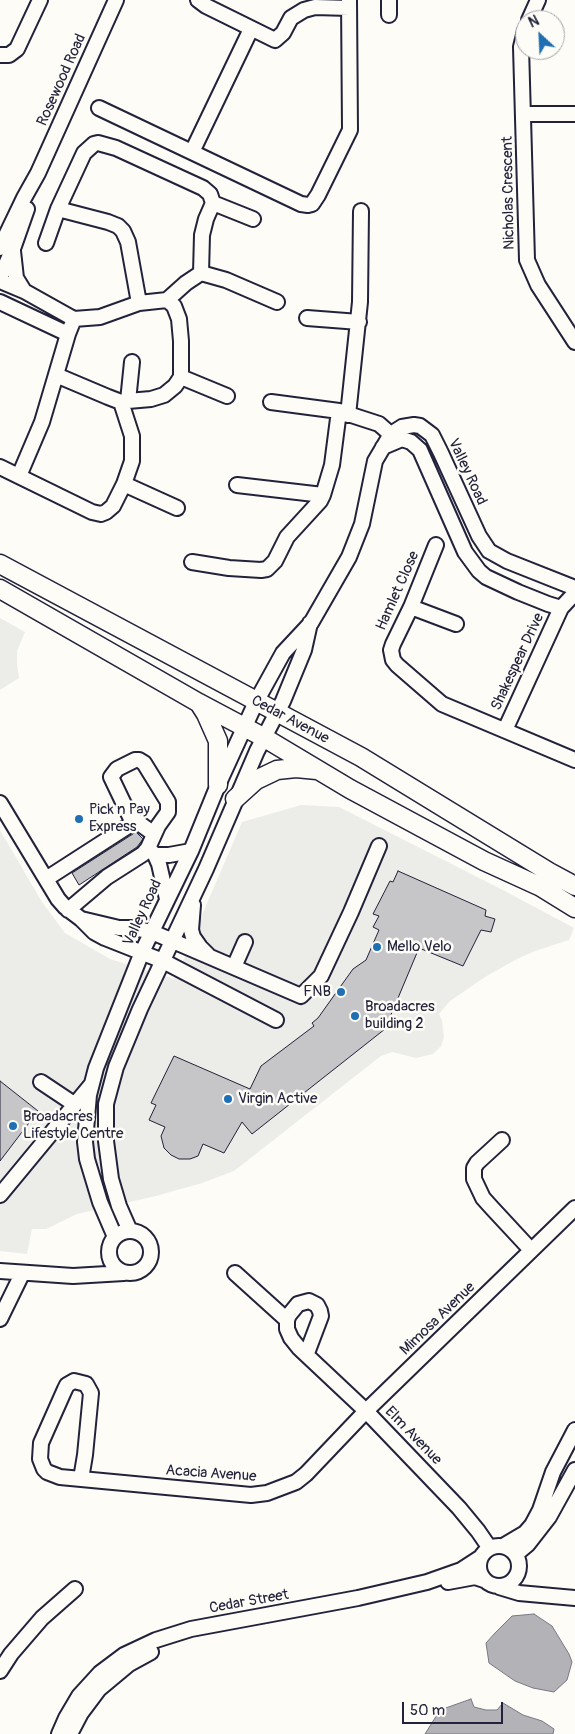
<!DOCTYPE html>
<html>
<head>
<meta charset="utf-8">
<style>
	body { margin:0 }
	#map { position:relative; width:575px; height:1734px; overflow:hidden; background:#fdfcf7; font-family:Pangolin,sans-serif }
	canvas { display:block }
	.north { position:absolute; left:515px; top:10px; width:50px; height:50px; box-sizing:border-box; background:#fdfcf7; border:1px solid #a5a5ac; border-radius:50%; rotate:335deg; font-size:14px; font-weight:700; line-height:20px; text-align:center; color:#22223b }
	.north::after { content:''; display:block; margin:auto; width:18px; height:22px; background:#1f6fb2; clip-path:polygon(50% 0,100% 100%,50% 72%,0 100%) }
	.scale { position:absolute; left:402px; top:1702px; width:101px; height:22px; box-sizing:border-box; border:2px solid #22223b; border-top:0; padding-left:6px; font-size:15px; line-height:18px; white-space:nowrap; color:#22223b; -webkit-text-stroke:4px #fdfcf7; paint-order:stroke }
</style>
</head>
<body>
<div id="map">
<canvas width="575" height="1734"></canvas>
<div class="north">N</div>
<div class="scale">50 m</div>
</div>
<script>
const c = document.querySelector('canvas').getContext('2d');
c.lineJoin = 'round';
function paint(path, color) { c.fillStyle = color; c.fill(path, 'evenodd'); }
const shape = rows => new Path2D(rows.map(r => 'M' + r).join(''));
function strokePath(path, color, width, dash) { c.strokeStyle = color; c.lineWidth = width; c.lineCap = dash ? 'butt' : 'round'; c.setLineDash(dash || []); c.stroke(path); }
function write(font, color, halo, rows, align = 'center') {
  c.font = font + ' Pangolin,sans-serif'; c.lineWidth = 5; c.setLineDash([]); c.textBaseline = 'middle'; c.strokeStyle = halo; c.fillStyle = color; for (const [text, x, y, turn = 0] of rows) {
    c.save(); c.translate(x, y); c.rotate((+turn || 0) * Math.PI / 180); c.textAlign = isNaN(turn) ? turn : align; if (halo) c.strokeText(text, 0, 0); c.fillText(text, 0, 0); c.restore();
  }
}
paint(shape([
	[0,618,25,632,17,651,17,665,19,678,0,690],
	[301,805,339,807,501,889,574,928,569,940,535,951,517,959,485,977,450,1001,439,1014,442,1020,444,1037,441,1046,433,1054,416,1058,392,1052,381,1056,234,1171,202,1183,156,1196,77,1214,46,1229,32,1229,27,1254,0,1251,0,830,42,902,65,933,110,959,174,979,197,933,199,922,242,822]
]), '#ecece9');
const water = shape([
	[534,1614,552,1626,569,1654,572,1662,567,1680,554,1692,533,1688,515,1681,489,1663,486,1643,495,1633,512,1616,534,1614],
	[471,1699,474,1707,486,1710,497,1710,503,1703,523,1715,542,1721,554,1729,553,1734,425,1734,440,1710,471,1699]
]);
paint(water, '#b2b2b7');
strokePath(water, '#787885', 1);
const building = shape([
	[136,832,143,839,137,847,79,885,72,873,136,832],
	[398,871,486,910,485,916,495,919,491,932,481,930,463,966,419,948,385,1029,252,1134,242,1122,224,1153,203,1144,198,1156,190,1159,179,1159,171,1155,164,1148,161,1136,165,1127,149,1120,156,1105,151,1103,174,1056,250,1089,261,1066,314,1026,312,1023,318,1018,353,969,366,960,379,930,373,927,379,916,373,914,390,881,393,882,398,871],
	[0,1081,38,1111,0,1161,0,1081]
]);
paint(building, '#c6c6c8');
strokePath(building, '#22223b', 1);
const minor = shape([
	[198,0,206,6,275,40,283,33,291,18,304,10,315,7,349,8],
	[389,0,389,15],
	[529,20,538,0],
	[525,31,521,47,527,260,538,285,575,342],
	[0,55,9,55,17,49,40,0],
	[99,108,301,204,308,205,312,204,318,195,350,130,349,0],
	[524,114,575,114],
	[192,152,251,29],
	[213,203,253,219],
	[58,209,108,222,118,226,123,231,128,242,139,303],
	[46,243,58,209,84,153,94,144,98,143,116,148,203,188,210,194,213,203,206,219,202,235,201,273],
	[0,248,24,198,38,173,116,0],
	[13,251,16,278,24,291],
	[0,278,14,246,27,209],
	[0,281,24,291,74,319,100,317,139,303,167,300,186,283,201,273,226,280,277,302],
	[0,302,68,334],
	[307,318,359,322],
	[56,375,108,397,121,402,128,401,132,362],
	[181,377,227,396],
	[128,401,151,399,164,395,175,386,181,377,181,341,179,319,174,306,167,300],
	[271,402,339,411,379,424,396,439],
	[348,415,360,302,361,211],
	[383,447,402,439,411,442,420,450,465,552,479,571,486,577,518,592,548,604,561,608],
	[0,467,92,512,101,514,106,512,113,506,124,484,132,461,132,436,121,402],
	[19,476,42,422,68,334,74,319],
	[124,484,177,508],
	[237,485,323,495,332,465,339,411],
	[436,545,411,607,393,644,391,650,393,660,397,665,442,704,575,760],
	[192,562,229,568,261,570,267,569,275,561,287,537,320,501,323,495],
	[411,607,456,624],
	[505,730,561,608,575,593],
	[0,803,58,899,65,907,81,919,94,932,105,938,163,961,276,1020],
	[148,848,155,855,159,864,167,899],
	[155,855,169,855,191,851],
	[46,879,136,821,154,834],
	[193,905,191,930,193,937,200,947,208,955],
	[68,910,107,877,143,854,148,848,158,826,168,812,168,802,144,763,139,760,135,760,117,769,111,777,133,823],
	[81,919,119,928,133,928,152,932,301,996,321,976,351,912,379,846],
	[234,967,245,942],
	[41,1082,74,1104],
	[502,1140,477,1163,474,1168,474,1179,483,1198,492,1208,531,1250],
	[0,1195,91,1085],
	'109 1252a21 21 0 1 1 42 0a21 21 0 1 1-42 0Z',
	[130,1231,119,1206,111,1179,106,1141,106,1104,116,1067,140,1009,206,869,257,751,283,701,304,650,310,623],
	[115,1237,100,1202,87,1159,85,1142,89,1095,96,1068,142,952,191,851,218,785,256,702,283,653,311,623,349,557,362,524,375,461,391,434,402,427,414,425,420,426,432,435,441,453,479,536,489,551,507,561,575,588],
	[0,1271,73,1276,124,1273],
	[235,1273,287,1320],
	[0,1319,22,1274],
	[307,1353,321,1316,320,1311,317,1305,309,1301,298,1304,289,1315,287,1320,287,1329,291,1338,299,1348,366,1411,459,1508,478,1531,489,1547],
	[81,1479,85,1455,91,1393,86,1384,74,1381,67,1385,65,1389,41,1443,40,1459,44,1469,47,1472,60,1477,251,1495,267,1493,296,1482,306,1474,366,1411,575,1208],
	'479 1566a20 20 0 1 1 40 0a20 20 0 1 1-40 0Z',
	[503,1546,525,1533,532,1525,540,1510,553,1472,575,1430],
	[516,1554,528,1544,549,1517,575,1470],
	[448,1582,475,1577,484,1580],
	[499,1587,519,1593,575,1598],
	[0,1671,11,1654,42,1618,75,1589],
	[59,1734,66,1718,79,1696,100,1673,124,1655,156,1640,191,1629,358,1598,427,1582,461,1570,481,1557],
	[70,1734,81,1713,99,1689,129,1664,151,1652]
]);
const major = shape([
	[0,564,361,757,549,872,575,886],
	[0,589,199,703,263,737,350,789,484,861,541,887,575,908],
	[199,703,206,714,218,741,218,785],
	[235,799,256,780,277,770,296,768,317,770]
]);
strokePath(minor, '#22223b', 18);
strokePath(major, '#22223b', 21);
strokePath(minor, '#fdfcf7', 14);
strokePath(major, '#fdfcf7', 18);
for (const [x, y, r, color] of [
	[79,819,5,"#1f6fb2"],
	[377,947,5,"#1f6fb2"],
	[341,992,5,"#1f6fb2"],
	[355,1016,5,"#1f6fb2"],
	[228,1099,5,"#1f6fb2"],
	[13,1126,5,"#1f6fb2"]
]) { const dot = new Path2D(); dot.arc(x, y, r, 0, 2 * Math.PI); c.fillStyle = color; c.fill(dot); strokePath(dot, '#fdfcf7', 2); }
write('15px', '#22223b', '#fdfcf7', [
	["Rosewood Road",62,80,-66],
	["Nicholas Crescent",509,193,-91],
	["Valley Road",467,472,65],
	["Hamlet Close",398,591,-66],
	["Shakespear Drive",518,662,-65],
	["Cedar Avenue",290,720,28],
	["Valley Road",143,913,-65],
	["Mimosa Avenue",438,1319,-44],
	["Elm Avenue",413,1436,46],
	["Acacia Avenue",211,1474,4],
	["Cedar Street",249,1602,-10]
]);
write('15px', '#22223b', '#fdfcf7', [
	["Pick n Pay",89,810],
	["Express",89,827],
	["Mello Velo",387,947],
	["FNB",331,992,"right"],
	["Broadacres",365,1007],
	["building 2",365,1024],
	["Virgin Active",238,1099],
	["Broadacres",23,1117],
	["Lifestyle Centre",23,1134]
], 'left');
</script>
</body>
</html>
